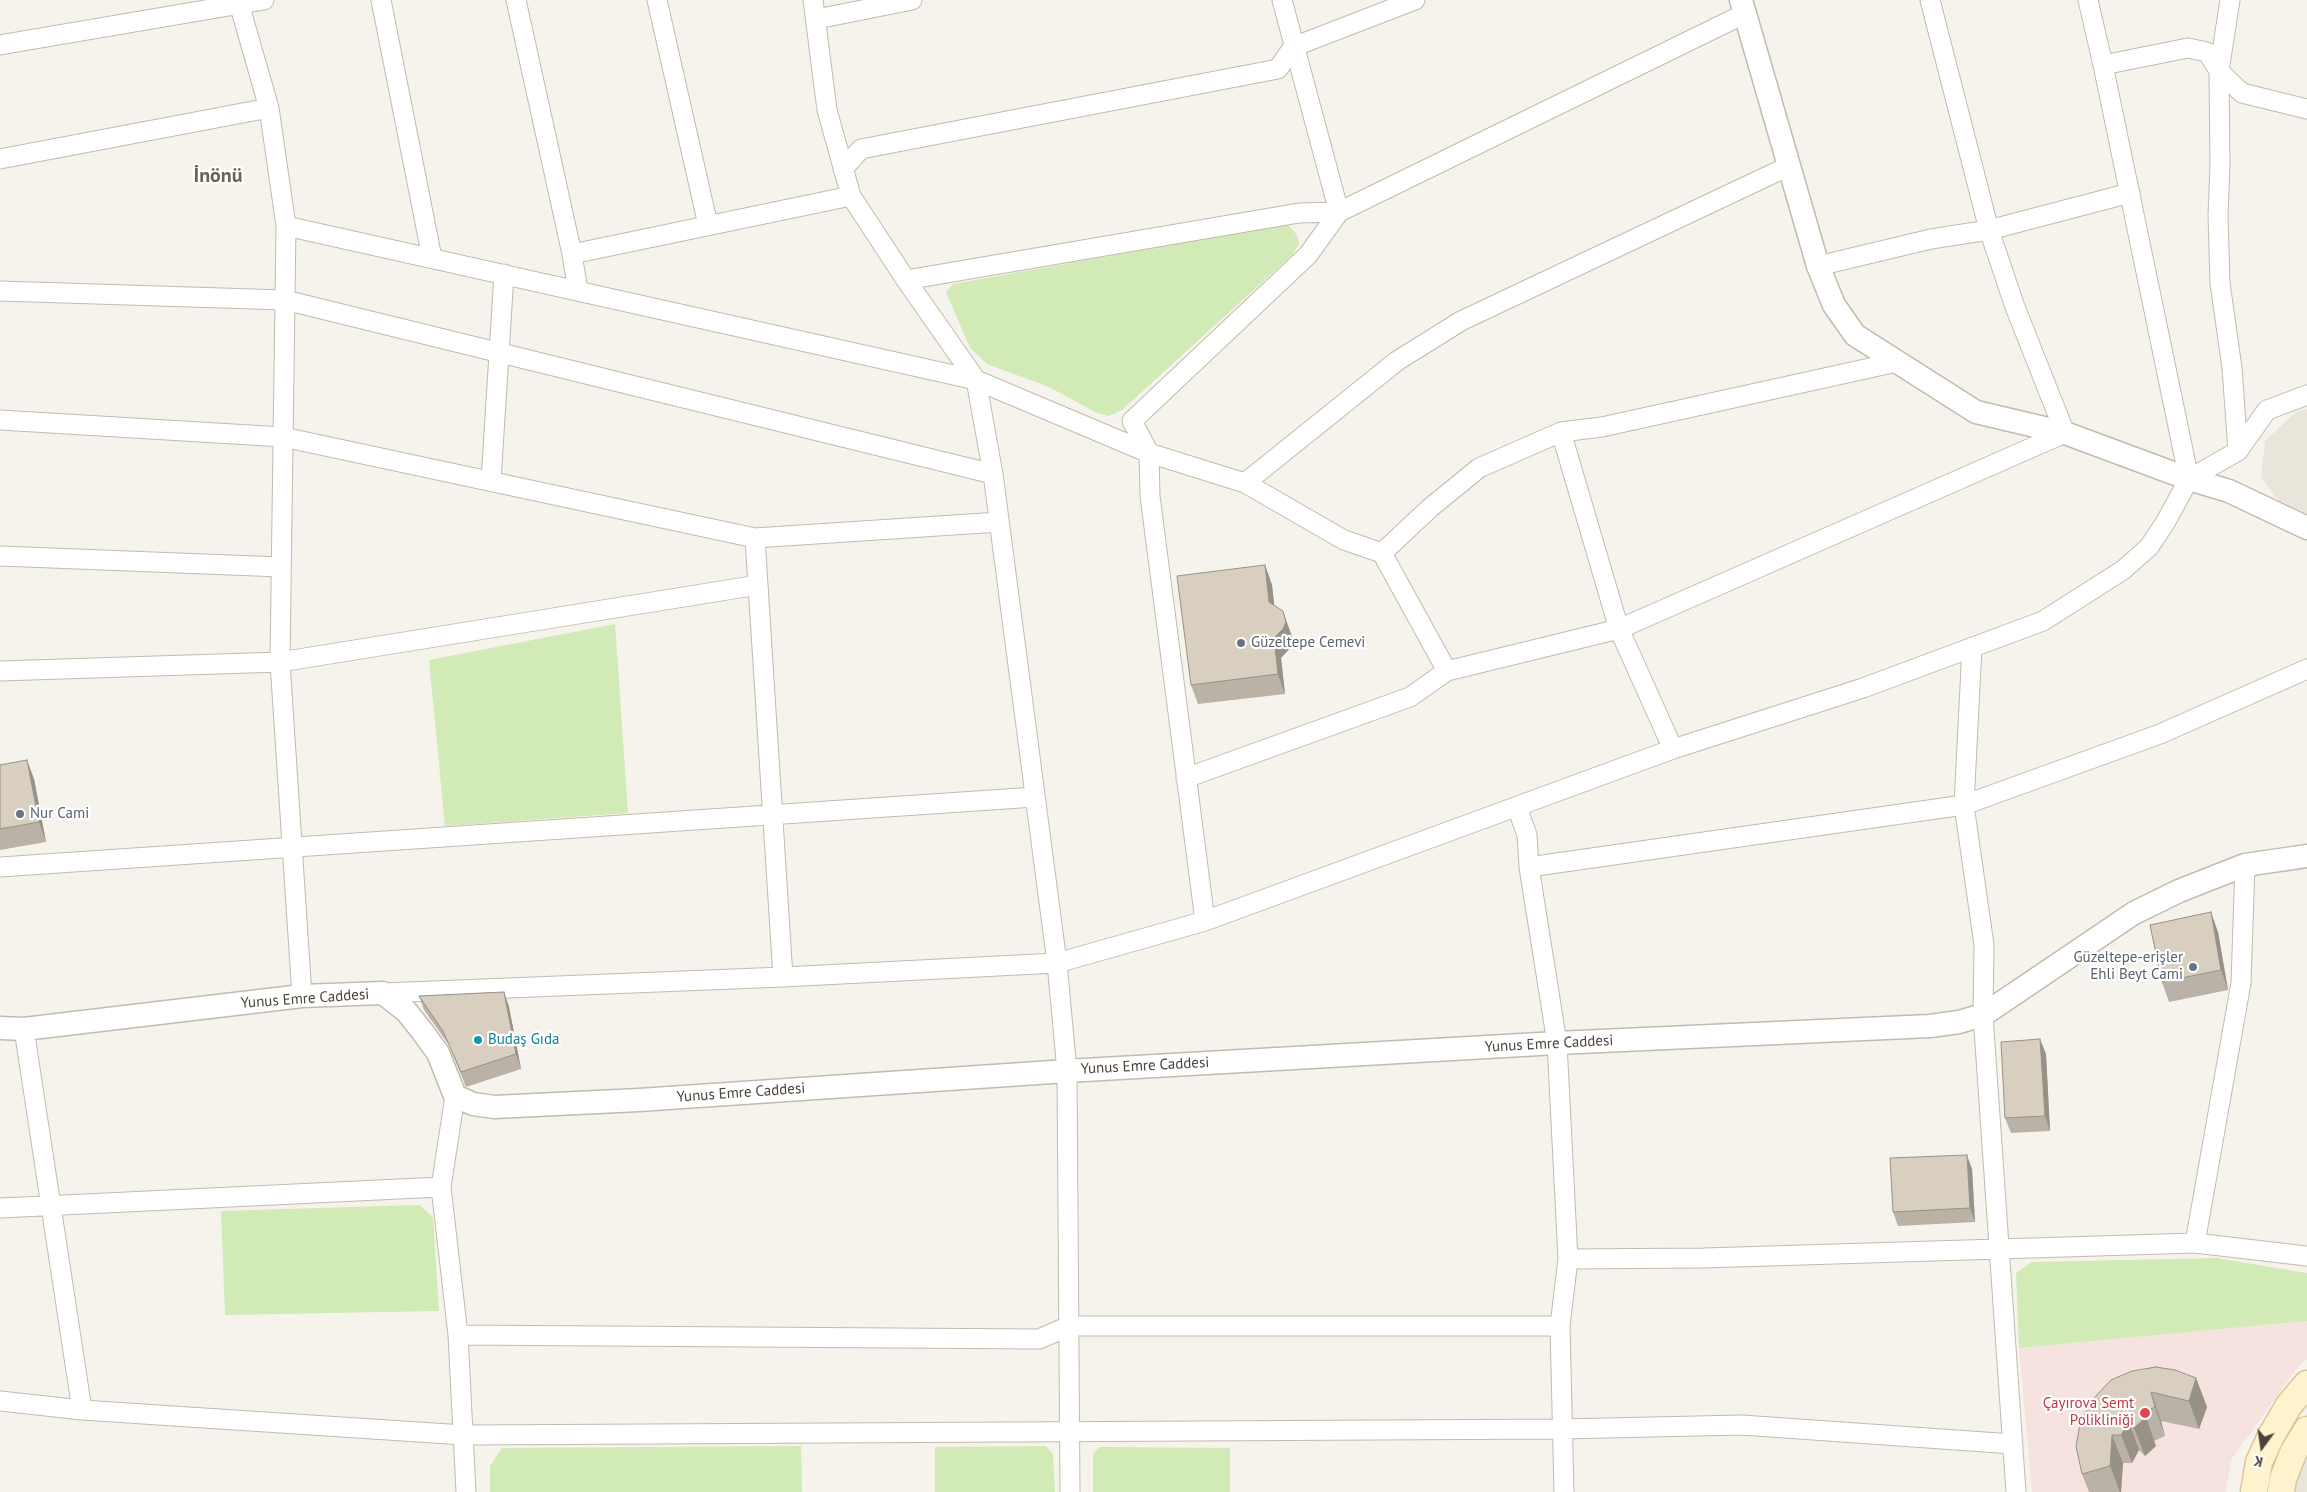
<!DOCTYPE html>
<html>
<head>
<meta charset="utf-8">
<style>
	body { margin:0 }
	#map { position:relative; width:2307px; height:1492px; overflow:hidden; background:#f6f3ec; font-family:"PT Sans",sans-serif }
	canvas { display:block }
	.north { position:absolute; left:2237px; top:1422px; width:50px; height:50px; -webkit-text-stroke:4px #fff; paint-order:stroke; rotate:194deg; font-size:14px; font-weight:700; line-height:20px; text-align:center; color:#4b4439 }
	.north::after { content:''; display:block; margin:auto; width:18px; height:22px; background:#4b4439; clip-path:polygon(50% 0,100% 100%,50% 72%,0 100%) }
</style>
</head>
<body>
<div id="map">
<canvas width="2307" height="1492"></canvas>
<div class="north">K</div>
</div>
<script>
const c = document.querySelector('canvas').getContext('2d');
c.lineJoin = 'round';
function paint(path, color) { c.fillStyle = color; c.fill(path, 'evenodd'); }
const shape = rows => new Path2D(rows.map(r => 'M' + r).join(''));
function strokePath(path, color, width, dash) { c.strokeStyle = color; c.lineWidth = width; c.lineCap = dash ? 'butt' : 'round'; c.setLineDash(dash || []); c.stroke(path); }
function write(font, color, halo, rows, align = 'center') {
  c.font = font + ' "PT Sans",sans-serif'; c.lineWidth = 4.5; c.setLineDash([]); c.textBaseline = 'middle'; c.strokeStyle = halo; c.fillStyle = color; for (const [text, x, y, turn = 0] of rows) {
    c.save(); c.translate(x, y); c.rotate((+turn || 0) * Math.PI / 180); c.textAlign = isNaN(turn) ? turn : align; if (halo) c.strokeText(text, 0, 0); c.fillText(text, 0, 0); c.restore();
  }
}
paint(shape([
	[2307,409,2307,514,2279,501,2261,477,2265,441,2296,412],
	[2307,1454,2307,1492,2288,1492]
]), '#eae5da');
paint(shape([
	[2307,1321,2307,1359,2298,1367,2231,1460,2226,1492,2032,1492,2019,1348]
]), '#f6e3e0');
paint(shape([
	[1287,224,1297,235,1299,244,1292,255,1122,410,1109,416,1097,413,1049,387,987,364,970,348,946,292,953,284],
	[615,624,628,813,445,826,429,660],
	[419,1205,433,1217,439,1311,225,1315,221,1211],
	[2216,1258,2307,1273,2307,1321,2019,1348,2016,1273,2032,1262],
	[801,1446,802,1492,490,1492,490,1466,502,1448],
	[1046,1446,1053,1454,1055,1492,935,1492,935,1447],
	[1100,1447,1230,1448,1230,1492,1093,1492,1093,1453]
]), '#d2eab5');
const minor = shape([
	[238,0,269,108,286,226,280,662,302,996],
	[381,0,432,258],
	[516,0,572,254,578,291],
	[657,0,708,225],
	[813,0,827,110,851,196,906,280,976,380,993,474,1057,963,1067,1071,1070,1492],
	[2088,0,2103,65,2189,479],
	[2230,0,2219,71,2220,166,2218,215,2220,283,2232,368,2238,451],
	[817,19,912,0],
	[0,45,264,0],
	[2103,65,2188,48,2207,52,2219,71,2242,93,2307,109],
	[0,159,269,108],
	[843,169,861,149,1278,69,1293,47,1415,0],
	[286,226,976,380,1149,453,1245,483,1344,540,1382,553,1447,671],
	[572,254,851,196],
	[1818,266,1931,239,1989,230,2130,193],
	[906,280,1299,213,1339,212,1744,14],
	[0,291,285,300,993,474],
	[0,420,283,437,755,538,999,522],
	[1561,432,1619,629,1673,749],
	[491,481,504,274],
	[1245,483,1397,361,1461,321,1789,166],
	[755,538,783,977],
	[1382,553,1430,508,1479,468,1561,432,1602,427,1897,362],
	[0,556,281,567],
	[1972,647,1964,805,1984,945,1983,1015,2016,1492],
	[0,671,280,662,758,585],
	[1186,778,1410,697,1447,671,1619,629,2065,433,2015,307,1989,230,1930,0],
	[1517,807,1527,835,1529,867,1557,1043,1568,1259,1560,1326,1564,1492],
	[0,867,1035,797],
	[1529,867,1964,805,2160,734,2307,669],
	[1205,921,1150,496,1149,453,1132,421,1308,255,1339,212,1282,0],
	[383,993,783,977,1057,963,1205,921,1673,749,1863,688,2043,621,2123,570,2149,547,2165,523,2189,479,2238,451,2267,410,2307,395],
	[24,1029,82,1410],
	[455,1096,441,1187,458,1335,466,1492],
	[0,1208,441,1187],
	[2195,1243,2241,983,2245,865],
	[1568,1259,1704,1258,2195,1243,2307,1256],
	[458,1335,1039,1339,1069,1326,1560,1326],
	[0,1401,82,1410,464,1435,1561,1429,1742,1425,2013,1444]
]);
const tertiary = shape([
	[1741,0,1818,266,1834,305,1855,335,1976,412,2065,433,2189,479,2229,491,2307,528],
	[0,1028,24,1029,302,996,383,993,406,1011,422,1031,438,1053,455,1096,473,1104,494,1107,639,1100,1067,1071,1557,1043,1930,1026,1959,1022,1983,1015,2134,913,2179,891,2245,865,2307,856]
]);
const secondary = shape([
	[2254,1492,2259,1462,2271,1436,2289,1405,2307,1384],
	[2281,1492,2283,1479,2293,1453,2307,1430]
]);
strokePath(minor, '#c2bbae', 21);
strokePath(tertiary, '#c2bbae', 25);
strokePath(secondary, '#d6c79b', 29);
strokePath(minor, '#fff', 19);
strokePath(tertiary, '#fff', 22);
strokePath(secondary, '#fff3cd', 26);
paint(shape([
	[1265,565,1272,585,1274,605,1290,631,1293,641,1290,648,1281,658,1285,694,1198,704,1191,685],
	[0,765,34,779,46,842,0,850],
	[2218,932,2228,990,2169,1002,2162,982],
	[504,992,509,1007,521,1069,466,1087,449,1045,424,1010,419,996],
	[2046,1054,2050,1131,2011,1133,2005,1118],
	[1972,1169,1975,1222,1898,1226,1893,1212],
	[2156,1367,2196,1378,2207,1407,2199,1429,2161,1421,2165,1436,2154,1441,2156,1446,2145,1456,2139,1450,2132,1463,2123,1463,2121,1492,2089,1492,2082,1474]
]), '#bab2a6');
paint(shape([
	[1265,565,1272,585,1276,621,1269,602],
	[1283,611,1290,631,1293,641,1290,648,1281,658,1285,694,1278,674,1274,638],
	[27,760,34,779,46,842,39,822],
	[2211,912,2218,932,2228,990,2221,970],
	[504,992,509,1007,521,1069,516,1054],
	[2040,1039,2046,1054,2050,1131,2045,1116],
	[1967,1155,1972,1169,1975,1222,1970,1208],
	[2196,1378,2207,1407,2199,1429,2189,1401],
	[2151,1392,2161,1421,2165,1436,2155,1407],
	[2146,1417,2156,1446,2145,1456,2134,1428],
	[2129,1422,2139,1450,2132,1463,2121,1435],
	[2112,1435,2123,1463,2121,1492,2120,1492,2110,1466]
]), '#979187');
const building = shape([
	[1265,565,1269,602,1283,611,1286,622,1283,629,1274,638,1278,674,1191,685,1177,576,1265,565],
	[27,760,39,822,0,829,0,765,27,760],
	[2211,912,2221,970,2162,982,2150,925,2211,912],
	[504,992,516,1054,461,1072,443,1031,419,996,504,992],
	[2040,1039,2045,1116,2005,1118,2001,1042,2040,1039],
	[1967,1155,1970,1208,1893,1212,1890,1158,1967,1155],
	[2156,1367,2175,1370,2196,1378,2189,1401,2151,1392,2155,1407,2143,1413,2146,1417,2134,1428,2129,1422,2121,1435,2112,1435,2110,1466,2082,1474,2076,1446,2080,1424,2092,1400,2111,1380,2132,1371,2156,1367]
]);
paint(building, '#d8cfc1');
strokePath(building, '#979187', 1);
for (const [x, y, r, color] of [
	[1241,643,5,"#6b7280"],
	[20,814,5,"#6b7280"],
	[2193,967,5,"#6b7280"],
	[478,1040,5,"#0f9aa8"],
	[2145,1413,6,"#e0444e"]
]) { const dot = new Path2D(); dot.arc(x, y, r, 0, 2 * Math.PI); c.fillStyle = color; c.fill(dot); strokePath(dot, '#fff', 2); }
write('15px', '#5b616d', '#fff', [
	["Güzeltepe Cemevi",1251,643],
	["Nur Cami",30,814],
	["Güzeltepe-erişler",2183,958,"right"],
	["Ehli Beyt Cami",2183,975,"right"]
], 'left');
write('15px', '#4b4439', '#fff', [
	["Yunus Emre Caddesi",305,999,-4],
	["Yunus Emre Caddesi",1549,1044,-3],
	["Yunus Emre Caddesi",1145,1066,-3],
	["Yunus Emre Caddesi",741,1093,-4]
]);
write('15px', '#0d838f', '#fff', [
	["Budaş Gıda",488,1040]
], 'left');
write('15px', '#be3a42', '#fff', [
	["Çayırova Semt",2134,1404],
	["Polikliniği",2134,1421]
], 'right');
write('bold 20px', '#6e6250', '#fff', [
	["İnönü",218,176]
]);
</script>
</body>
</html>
